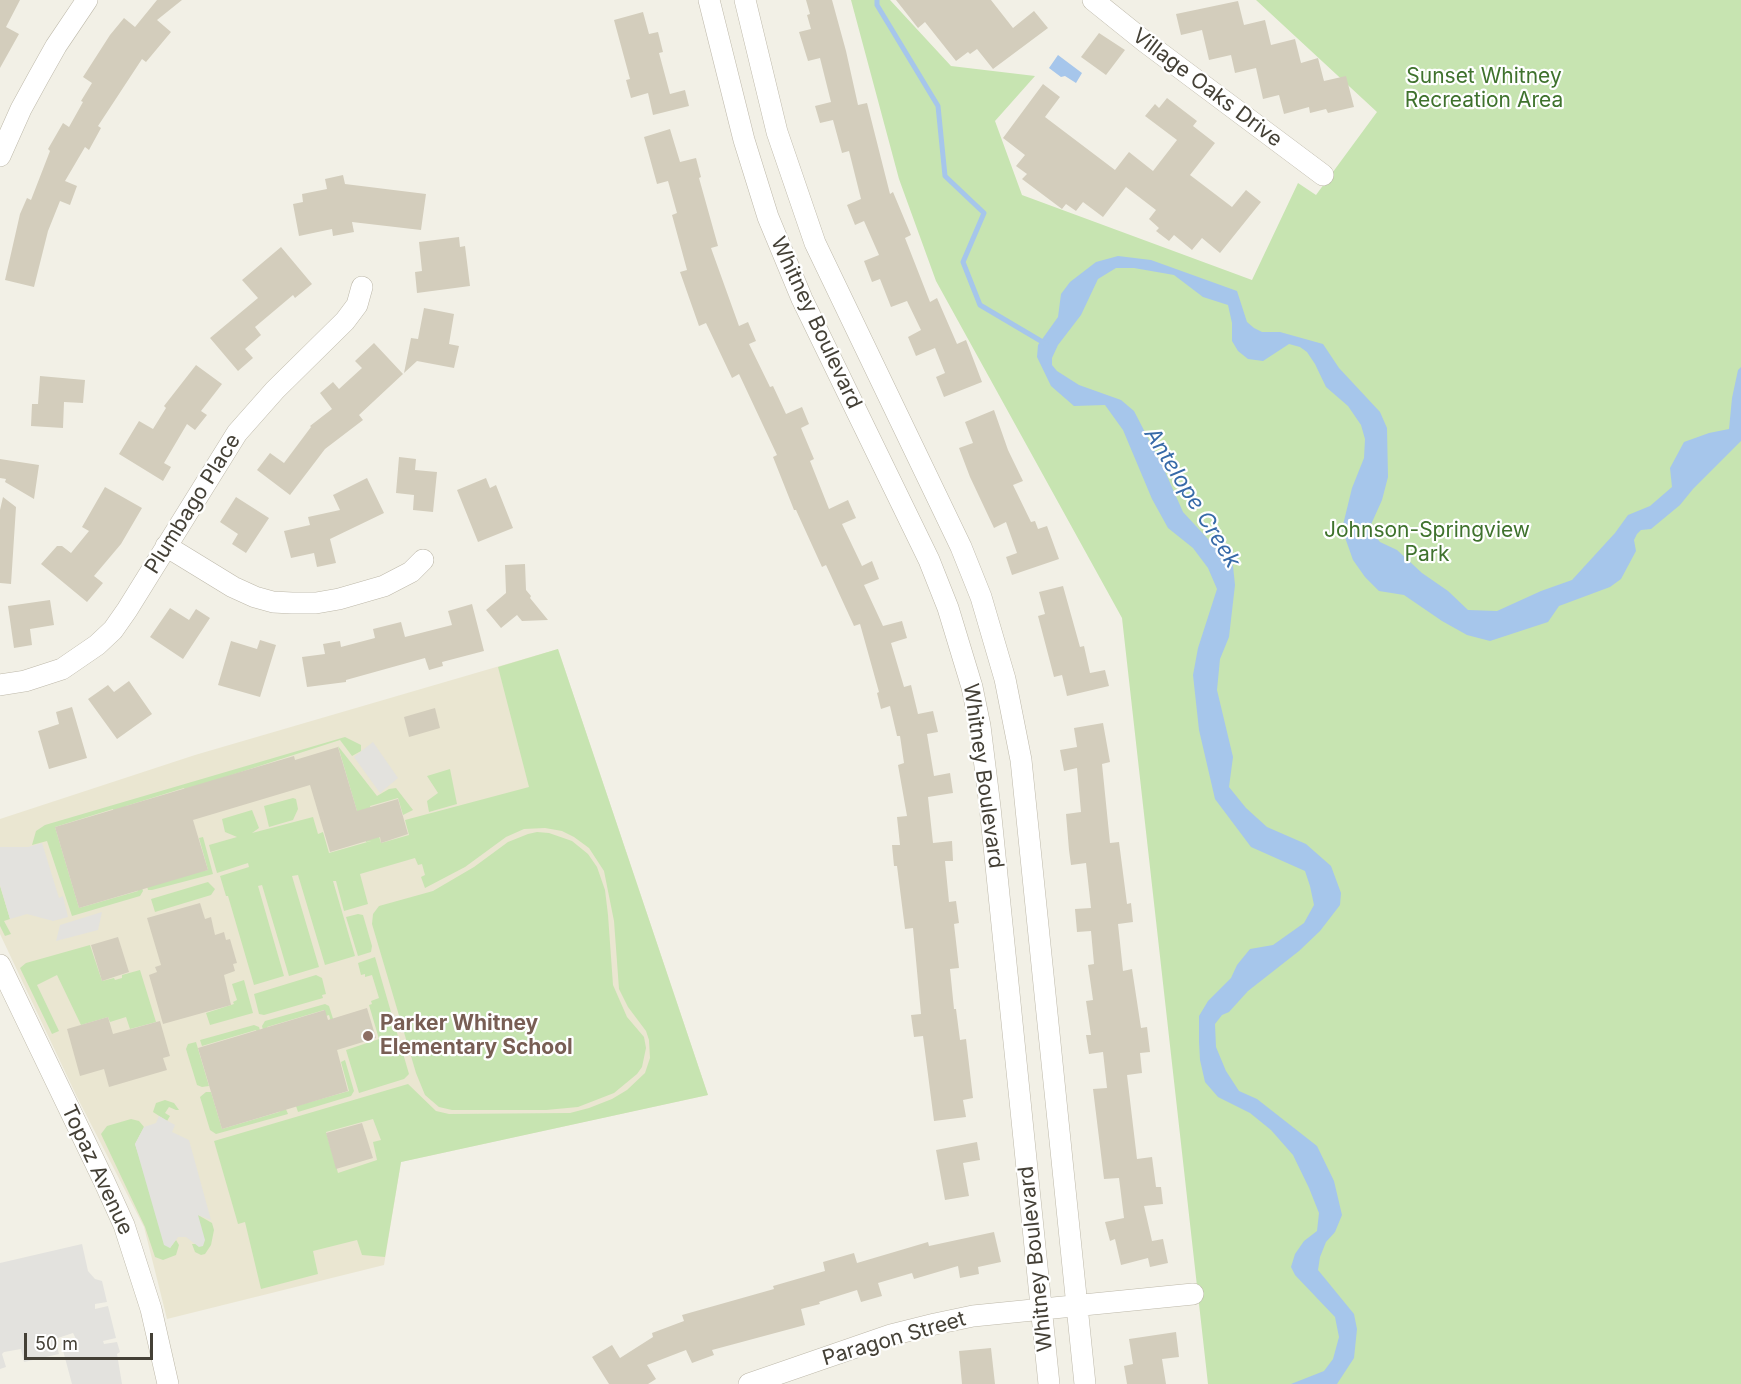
<!DOCTYPE html>
<html>
<head>
<meta charset="utf-8">
<style>
	body { margin:0 }
	#map { position:relative; width:1741px; height:1384px; overflow:hidden; background:#f2f0e6; font-family:Inter,sans-serif }
	canvas { display:block }
	.scale { position:absolute; left:24px; top:1333px; width:129px; height:27px; box-sizing:border-box; border:3px solid #444036; border-top:0; padding-left:8px; font-size:18px; line-height:21px; white-space:nowrap; color:#444036; -webkit-text-stroke:4px #fff; paint-order:stroke }
</style>
</head>
<body>
<div id="map">
<canvas width="1741" height="1384"></canvas>
<div class="scale">50 m</div>
</div>
<script>
const c = document.querySelector('canvas').getContext('2d');
c.lineJoin = 'round';
function paint(path, color) { c.fillStyle = color; c.fill(path, 'evenodd'); }
const shape = rows => new Path2D(rows.map(r => 'M' + r).join(''));
function strokePath(path, color, width, dash) { c.strokeStyle = color; c.lineWidth = width; c.lineCap = dash ? 'butt' : 'round'; c.setLineDash(dash || []); c.stroke(path); }
function write(font, color, halo, rows, align = 'center') {
  c.font = font + ' Inter,sans-serif'; c.lineWidth = 4.5; c.setLineDash([]); c.textBaseline = 'middle'; c.strokeStyle = halo; c.fillStyle = color; for (const [text, x, y, turn = 0] of rows) {
    c.save(); c.translate(x, y); c.rotate((+turn || 0) * Math.PI / 180); c.textAlign = isNaN(turn) ? turn : align; if (halo) c.strokeText(text, 0, 0); c.fillText(text, 0, 0); c.restore();
  }
}
paint(shape([
	[558,649,708,1095,401,1162,384,1265,167,1319,144,1227,77,1097,0,934,0,819,195,755]
]), '#eae6d1');
paint(shape([
	[851,0,890,0,951,66,1035,76,995,121,1022,195,1252,280,1298,183,1316,195,1377,112,1256,0,1741,0,1741,1384,1208,1384,1122,618,936,281,899,179],
	[558,649,708,1095,401,1162,385,1257,362,1255,357,1240,313,1251,318,1274,261,1289,245,1222,238,1224,214,1141,408,1084,436,1111,449,1114,570,1113,589,1108,612,1099,627,1090,645,1073,650,1058,649,1040,646,1031,628,1007,619,989,614,921,604,871,589,848,574,837,562,831,545,828,524,829,506,837,465,867,425,888,421,877,425,875,422,864,418,865,415,858,360,874,368,904,344,911,336,881,333,881,355,956,325,965,298,875,292,876,319,967,289,976,262,885,258,886,284,976,254,985,228,896,226,896,220,876,249,867,248,863,217,873,209,845,237,837,225,832,222,819,252,810,259,828,252,833,313,817,318,834,323,832,329,853,371,841,366,842,338,746,377,796,389,789,396,788,413,810,403,815,398,798,370,806,381,843,409,835,405,820,529,787,498,667],
	[373,1119,381,1140,373,1142,377,1160,338,1173,326,1132],
	[345,737,361,745,361,751,352,756,340,740,185,790,184,788,126,806,115,815,113,809,55,827,79,908,138,891,122,839,125,838,143,891,140,896,72,916,47,841,32,845,36,831,45,825],
	[450,769,457,804,429,812,427,801,438,793,427,776],
	[293,798,296,799,298,809,293,820,269,827,264,806],
	[537,832,549,833,572,841,588,854,597,867,605,890,608,915,613,985,627,1017,644,1037,646,1048,642,1067,637,1074,614,1093,578,1107,546,1110,452,1110,439,1107,425,1095,416,1073,372,924,373,914,379,906,433,891,474,867,508,842,528,834],
	[203,837,213,874,152,890,148,890,146,882,208,870,199,838],
	[208,882,215,889,211,895,155,912,151,899],
	[0,886,10,919,4,921,11,934,5,936,0,926],
	[358,914,363,915,372,946,371,952,358,956,346,917],
	[90,945,102,981,114,978,115,980,122,978,122,975,140,970,156,1022,130,1029,126,1017,110,1022,108,1017,81,1025,57,975,37,985,59,1031,52,1034,20,968,26,963],
	[375,957,409,1074,404,1079,359,1093,346,1050,379,1039,369,1005,372,1004,371,1001,379,998,372,975,365,977,365,974,361,975,358,963],
	[316,975,322,978,326,994,322,995,323,998,264,1015,259,1014,254,994],
	[244,980,253,1013,210,1025,206,1013,234,1004,233,1002,237,1000,232,984],
	[325,1004,329,1006,335,1025,332,1025,329,1015,326,1016,324,1010,267,1027,268,1033,264,1034,262,1026,265,1021],
	[254,1025,259,1027,268,1058,265,1061,256,1030,202,1046,200,1040],
	[196,1042,209,1086,202,1087,197,1085,186,1049,188,1044],
	[345,1060,354,1091,351,1096,298,1112,296,1106,349,1091,341,1062],
	[206,1092,211,1092,222,1129,279,1112,285,1107,288,1114,216,1134,210,1130,200,1097],
	[165,1100,174,1103,179,1110,176,1110,169,1107,165,1113,170,1116,167,1121,153,1112,156,1103],
	[131,1119,139,1121,144,1127,135,1144,170,1248,176,1240,179,1245,176,1255,163,1260,155,1257,145,1227,101,1134,107,1126],
	[198,1215,212,1223,214,1230,211,1245,205,1254,201,1255,195,1252,192,1244,195,1244]
]), '#c7e4b1');
paint(shape([
	[373,742,398,778,380,793,354,757],
	[42,843,59,898,63,896,68,917,53,921,27,914,10,919,0,885,0,847,28,847],
	[102,912,98,930,56,941,60,925],
	[159,1116,175,1125,172,1132,189,1140,211,1220,198,1215,205,1240,203,1246,199,1247,186,1237,178,1237,170,1248,164,1245,135,1144,144,1127,156,1123],
	[82,1244,88,1271,95,1279,102,1281,107,1302,95,1304,95,1309,108,1306,116,1338,103,1341,104,1344,117,1342,120,1352,117,1354,122,1384,72,1384,61,1343,76,1339,73,1333,55,1339,59,1354,24,1362,21,1349,4,1352,2,1354,6,1367,0,1369,0,1263]
]), '#e3e2de');
paint(shape([
	[1058,55,1082,73,1076,83,1065,76,1061,77,1049,68],
	[1118,256,1151,260,1237,291,1247,322,1254,328,1262,332,1280,332,1323,344,1339,368,1380,412,1387,428,1388,477,1382,500,1369,529,1380,542,1397,550,1422,573,1448,591,1468,610,1497,611,1541,591,1572,580,1615,533,1628,515,1650,506,1672,487,1670,468,1684,442,1709,433,1729,429,1732,398,1738,370,1741,367,1741,441,1693,489,1680,505,1651,529,1641,530,1637,534,1634,540,1636,551,1621,579,1610,587,1559,606,1548,622,1490,641,1467,635,1442,621,1404,595,1379,591,1365,577,1353,560,1342,529,1352,488,1364,458,1365,439,1361,425,1348,406,1326,387,1315,364,1307,352,1300,347,1289,344,1263,361,1248,359,1238,351,1232,341,1232,323,1228,305,1203,297,1174,275,1134,268,1116,268,1098,279,1081,315,1058,345,1052,358,1052,365,1057,371,1079,385,1121,400,1134,411,1163,467,1183,512,1233,566,1235,585,1229,637,1220,659,1217,690,1233,757,1229,787,1246,808,1267,827,1306,844,1331,866,1341,893,1340,905,1320,931,1299,951,1248,991,1229,1012,1222,1015,1215,1024,1216,1047,1226,1071,1239,1091,1257,1099,1317,1146,1334,1181,1342,1215,1335,1232,1326,1242,1320,1257,1318,1270,1354,1314,1357,1329,1354,1358,1337,1384,1291,1384,1324,1371,1333,1359,1339,1337,1335,1317,1295,1275,1291,1267,1295,1254,1304,1241,1317,1231,1319,1213,1309,1188,1293,1155,1271,1130,1250,1113,1218,1097,1205,1082,1200,1060,1199,1042,1199,1016,1208,1001,1231,978,1237,965,1250,949,1273,945,1304,923,1314,905,1310,886,1305,871,1251,847,1215,799,1199,730,1193,675,1198,648,1217,589,1208,568,1193,548,1168,528,1152,499,1123,430,1105,405,1074,406,1051,386,1037,357,1038,345,1058,317,1061,294,1070,282,1096,262]
]), '#a6c6eb');
strokePath(shape([
	[877,0,877,5,938,106,945,176,984,213,963,262,980,305,1046,344]
]), '#a6c6eb', 5);
paint(shape([
	[0,0,20,0,6,27,19,34,0,68],
	[157,0,182,0,157,20,171,32,146,62,142,59,98,126,101,128,89,150,85,147,65,181,77,186,70,205,60,201,48,231,34,287,5,280,20,214,27,198,31,200,50,151,48,149,63,123,69,127,83,102,81,101,92,83,83,77,110,35,124,18,135,27],
	[806,0,832,0,846,51,858,105,867,103,890,194,893,192,911,235,905,238,930,302,937,298,957,344,966,340,982,382,944,397,936,377,945,373,935,348,916,356,908,337,921,330,907,301,891,307,880,279,872,282,864,261,879,255,864,221,855,225,847,205,861,199,849,151,842,153,833,120,820,123,815,106,831,102,820,58,808,61,799,32,811,29,807,15,810,14],
	[896,0,991,0,1013,28,1034,11,1048,28,993,69,977,49,970,54,968,52,956,61,925,22,918,28],
	[1238,1,1244,25,1265,20,1271,45,1295,39,1301,63,1318,58,1324,81,1346,76,1354,107,1328,113,1326,109,1310,113,1309,107,1284,114,1279,95,1263,99,1256,68,1235,73,1231,55,1209,60,1202,30,1181,35,1176,14],
	[643,12,649,34,658,32,663,52,659,53,670,94,685,90,689,106,653,115,648,93,631,98,626,80,630,79,614,20],
	[1099,33,1125,50,1106,75,1081,57],
	[1043,84,1060,97,1045,117,1115,170,1129,152,1153,171,1177,140,1145,116,1155,104,1159,108,1167,98,1197,121,1193,126,1215,143,1190,175,1232,207,1246,190,1261,202,1220,253,1202,238,1192,250,1174,235,1169,241,1156,231,1159,228,1149,219,1156,210,1126,187,1103,217,1083,202,1076,211,1066,204,1062,209,1022,179,1027,174,1016,166,1025,155,1003,138],
	[670,129,680,162,696,158,701,177,699,178,718,246,711,248,739,326,748,322,756,341,749,344,770,387,773,386,786,414,802,407,809,424,801,428,814,459,810,461,829,509,848,500,856,518,842,524,862,566,872,561,879,579,864,585,883,626,902,621,907,638,891,643,904,687,911,685,918,714,933,711,938,732,927,734,934,776,950,773,953,793,928,797,933,843,952,841,953,861,945,861,949,902,956,901,959,923,954,924,959,968,950,969,954,1009,956,1009,960,1040,966,1039,973,1098,963,1100,966,1117,934,1121,923,1036,914,1037,911,1015,921,1014,913,928,905,929,897,866,894,866,892,845,900,845,897,817,907,816,898,765,904,763,900,736,897,736,890,706,881,709,877,693,879,692,860,624,854,626,826,565,822,567,796,510,794,510,773,457,777,455,739,374,732,378,706,323,699,326,680,272,687,270,672,215,677,213,668,181,657,184,644,137],
	[343,175,345,184,426,194,421,230,352,222,354,232,333,236,332,229,299,236,293,204,303,202,302,194,327,189,325,179],
	[459,237,460,247,465,246,470,286,417,293,415,272,422,271,419,242],
	[281,247,312,284,295,298,293,295,255,327,261,335,245,349,253,358,238,371,210,338,258,298,242,280],
	[424,308,454,314,449,344,459,346,454,368,417,361,404,373,411,338,418,339],
	[374,343,403,374,359,415,363,420,325,449,290,495,257,470,270,453,284,463,311,427,310,426,332,409,320,393,333,382,339,389,362,368,355,361],
	[196,365,222,384,201,411,207,415,195,430,187,424,164,463,171,467,163,481,119,454,139,421,153,429,166,408,164,406],
	[40,376,85,380,83,403,64,402,63,428,31,426,32,404,38,404],
	[994,410,1008,450,1023,481,1013,485,1031,522,1035,521,1038,529,1047,526,1059,559,1012,575,1006,557,1017,553,1006,522,994,528,970,477,959,448,973,443,965,422],
	[399,457,416,459,415,470,437,472,433,512,413,510,414,495,396,493],
	[0,459,39,465,34,499,5,482,6,479,0,478],
	[367,478,384,513,330,539,336,563,317,567,314,553,291,558,284,531,310,525,308,517,340,510,333,495],
	[486,478,490,488,496,485,513,528,478,542,457,490],
	[105,487,142,508,121,544,94,576,103,583,87,602,41,564,57,546,62,546,71,553,89,531,82,527],
	[3,497,16,507,11,584,0,583,0,510],
	[236,497,269,518,246,553,232,544,238,534,220,522],
	[525,564,526,590,531,596,530,598,548,620,522,621,517,615,501,628,486,610,506,593,505,565],
	[1063,586,1080,647,1084,646,1090,673,1105,670,1109,686,1067,696,1062,675,1054,677,1038,616,1045,614,1039,592],
	[50,600,54,625,30,629,32,645,14,648,8,606],
	[472,604,484,651,442,662,443,666,429,670,425,658,346,680,346,682,307,687,302,657,325,654,323,644,340,641,341,647,375,638,373,629,401,622,405,637,452,625,448,611],
	[170,608,189,620,196,609,210,618,183,659,150,637],
	[260,640,276,645,260,697,218,685,231,641,257,649],
	[129,681,152,714,117,739,88,699,108,685,114,692],
	[72,707,87,758,49,769,38,731,59,724,56,712],
	[435,708,440,728,409,737,404,717],
	[1103,723,1110,762,1102,764,1110,843,1119,842,1127,904,1131,903,1133,922,1118,924,1123,971,1132,969,1141,1028,1147,1027,1150,1052,1140,1053,1142,1073,1127,1075,1137,1159,1152,1157,1156,1187,1161,1187,1163,1204,1144,1206,1152,1241,1163,1239,1168,1263,1150,1267,1148,1258,1121,1265,1115,1239,1110,1241,1105,1222,1124,1218,1119,1178,1104,1179,1093,1089,1107,1088,1103,1052,1089,1054,1086,1035,1091,1035,1086,1001,1093,1000,1088,965,1094,964,1091,931,1077,932,1075,909,1091,908,1086,863,1071,865,1069,850,1066,814,1081,812,1077,768,1064,771,1060,750,1077,747,1074,728],
	[338,747,357,811,398,799,408,834,381,843,380,837,330,852,310,785,193,820,208,870,79,908,55,827,294,756,295,760],
	[200,903,205,919,211,917,215,935,224,932,226,940,230,939,237,963,233,964,235,971,224,975,231,1005,163,1024,149,975,157,972,155,967,161,965,147,918],
	[118,937,129,972,102,981,91,945],
	[367,1008,376,1038,337,1050,348,1091,222,1129,198,1048,325,1010,328,1020],
	[108,1017,113,1034,160,1021,170,1056,163,1058,167,1070,109,1087,104,1069,80,1076,67,1029],
	[362,1123,373,1158,336,1169,326,1133],
	[977,1142,980,1160,963,1163,969,1196,945,1200,936,1150],
	[994,1232,1001,1262,978,1267,979,1274,960,1278,958,1266,914,1279,912,1273,878,1283,882,1296,861,1302,857,1290,819,1302,820,1304,801,1309,805,1325,712,1350,714,1355,692,1363,686,1350,647,1365,656,1379,648,1384,609,1384,592,1357,612,1345,620,1358,653,1337,652,1333,684,1321,682,1315,774,1289,773,1286,825,1271,823,1262,854,1253,857,1263,928,1242,929,1246],
	[1176,1332,1179,1357,1162,1359,1166,1384,1127,1384,1124,1366,1133,1364,1129,1339],
	[991,1348,995,1384,962,1384,959,1351]
]), '#d3cdbc');
const minor = shape([
	[709,0,744,140,768,217,802,299,929,560,948,608,972,687,980,726,990,807,1049,1384],
	[745,0,777,132,815,243,961,547,981,597,1005,679,1021,760,1085,1384],
	[1093,0,1144,41,1323,175],
	[0,156,21,109,38,78,56,46,87,0],
	[166,546,233,587,255,597,273,602,292,603,316,603,339,599,384,586,411,572,423,560],
	[0,685,25,681,62,669,97,645,113,630,127,610,237,433,275,390,345,321,357,305,362,287],
	[0,965,104,1181,124,1225,151,1309,168,1384],
	[749,1384,891,1335,935,1324,973,1316,1193,1294]
]);
strokePath(minor, '#bdb8a9', 22);
strokePath(minor, '#fff', 21);
for (const [x, y, r, color] of [
	[368,1036,6,"#8d6e63"]
]) { const dot = new Path2D(); dot.arc(x, y, r, 0, 2 * Math.PI); c.fillStyle = color; c.fill(dot); strokePath(dot, '#fff', 2); }
write('21px', '#3f722d', '#fff', [
	["Sunset Whitney",1484,77],
	["Recreation Area",1484,101],
	["Johnson-Springview",1427,531],
	["Park",1427,555]
]);
write('21px', '#444036', '#fff', [
	["Village Oaks Drive",1207,88,37],
	["Whitney Boulevard",816,323,65],
	["Plumbago Place",193,504,-58],
	["Whitney Boulevard",983,776,82],
	["Topaz Avenue",97,1170,65],
	["Whitney Boulevard",1036,1259,-96],
	["Paragon Street",894,1339,-16]
]);
write('bold 21px', '#785e54', '#fff', [
	["Parker Whitney",380,1024],
	["Elementary School",380,1048]
], 'left');
write('italic 22px', '#376aa8', '#fff', [
	["Antelope Creek",1192,498,58]
]);
</script>
</body>
</html>
